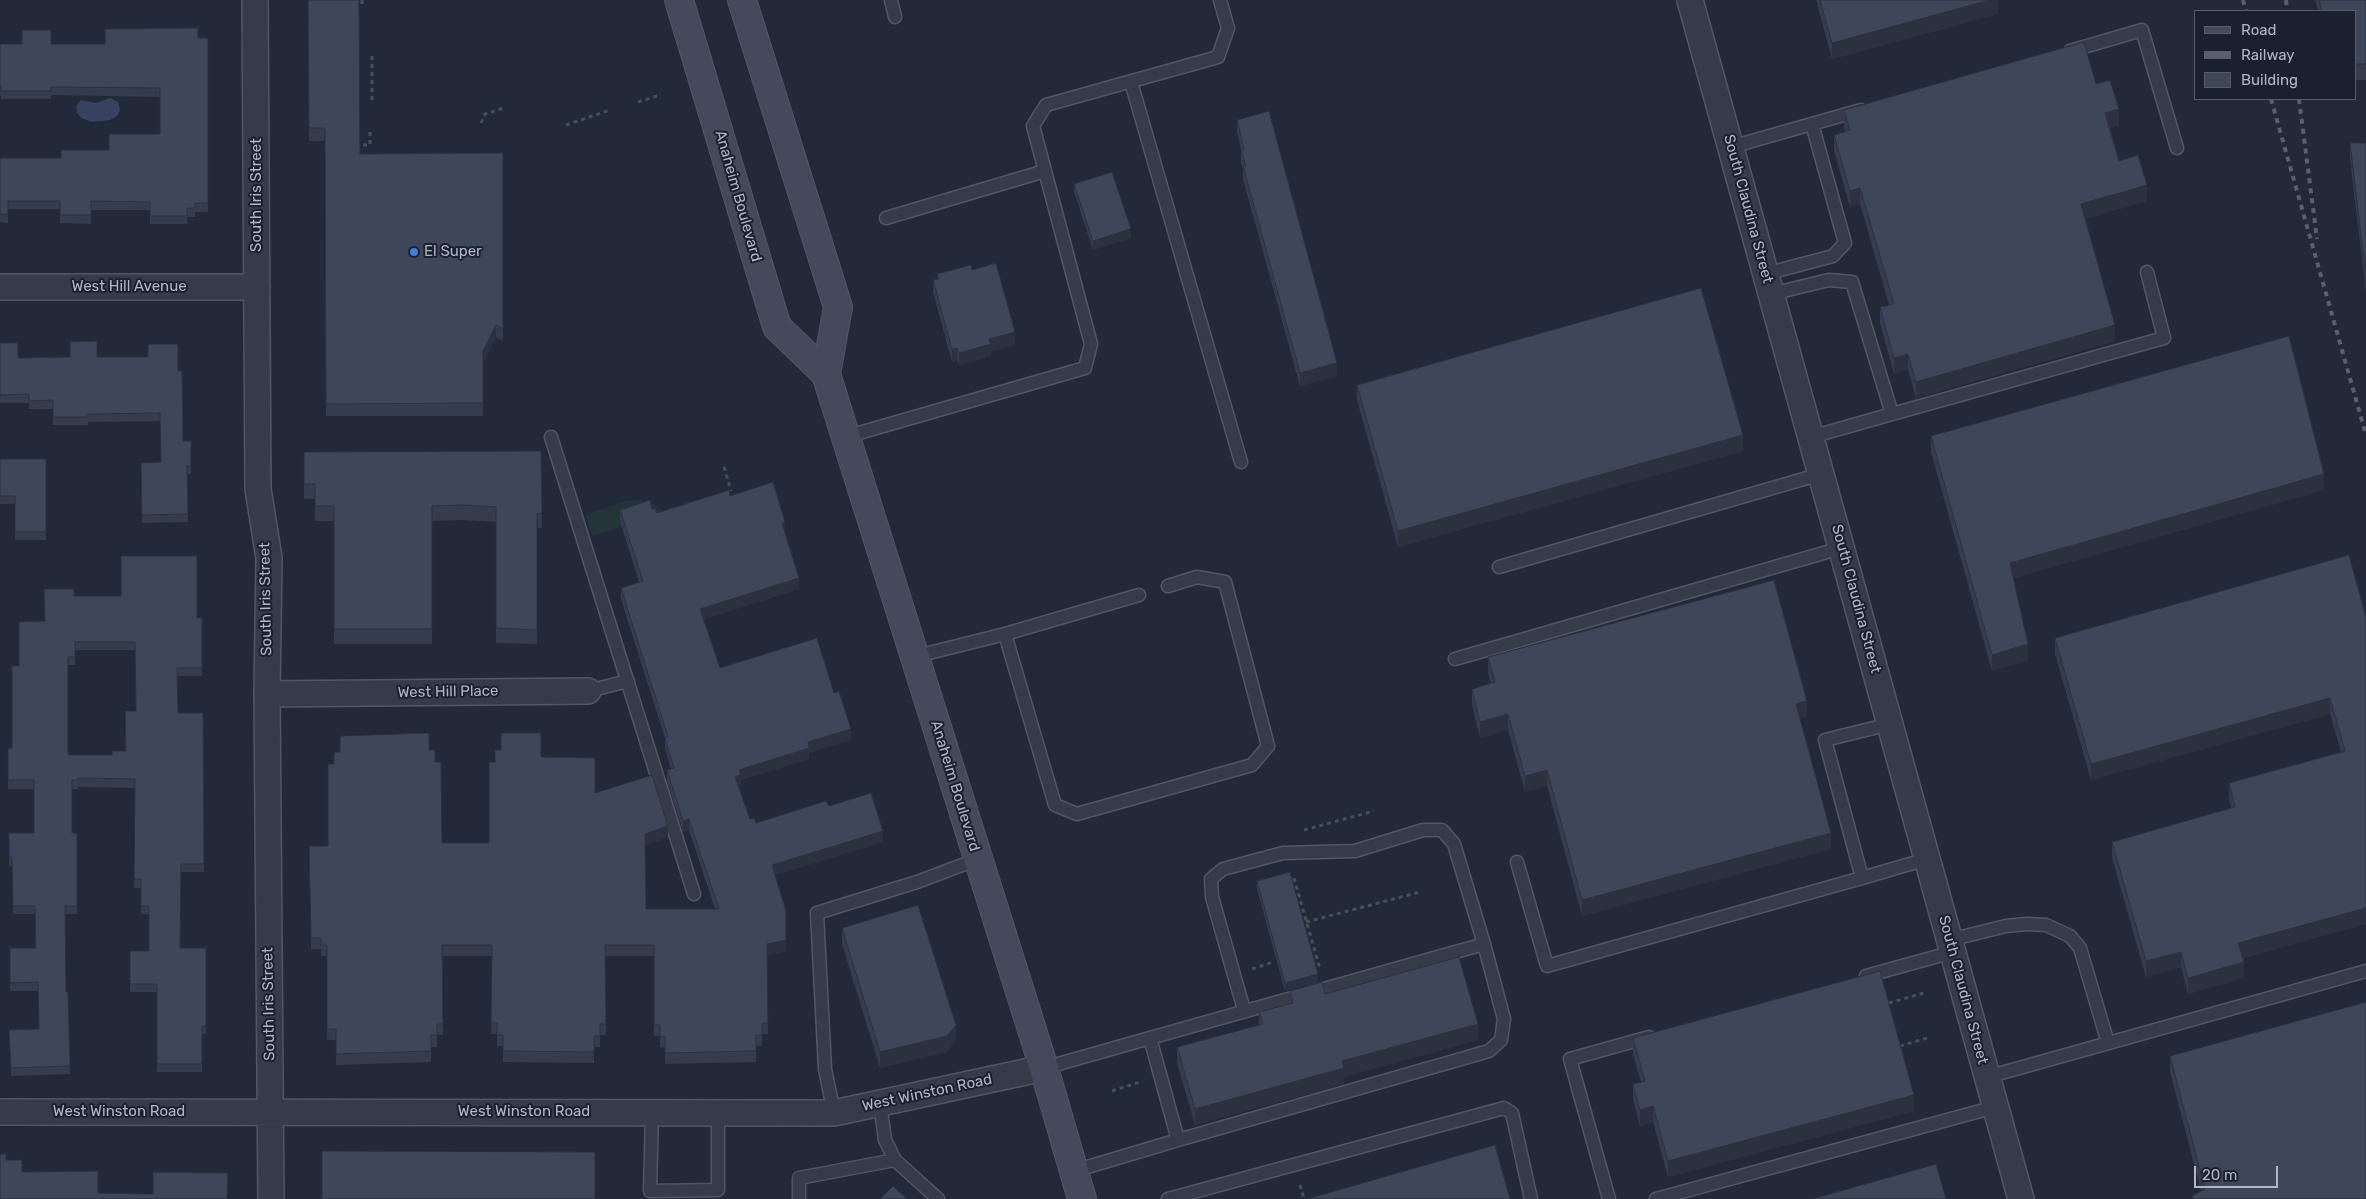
<!DOCTYPE html>
<html>
<head>
<meta charset="utf-8">
<style>
	body { margin:0 }
	#map { position:relative; width:2366px; height:1199px; overflow:hidden; background:#222939; font-family:Rubik,sans-serif }
	canvas { display:block }
	.legend { position:absolute; left:2194px; top:10px; width:162px; height:90px; box-sizing:border-box; background:#1b202e; border:1px solid #575c6b; margin:0; padding:6px 9px; list-style:none; font-size:15px; color:#b1b6c6 }
	.legend li { display:flex; align-items:center; gap:10px; height:25px }
	.legend b { width:25px; border:1px solid #575c6b }
	.scale { position:absolute; left:2194px; top:1166px; width:84px; height:22px; box-sizing:border-box; border:2px solid #b1b6c6; border-top:0; padding-left:6px; font-size:15px; line-height:18px; white-space:nowrap; color:#b1b6c6; -webkit-text-stroke:4px #1b202e; paint-order:stroke }
</style>
</head>
<body>
<div id="map">
<canvas width="2366" height="1199"></canvas>
<ul class="legend">
<li><b style="height:6px;background:#444a5c"></b>Road</li>
<li><b style="height:6px;background:#585f70"></b>Railway</li>
<li><b style="height:14px;background:#3e4659"></b>Building</li>
</ul>
<div class="scale">20 m</div>
</div>
<script>
const c = document.querySelector('canvas').getContext('2d');
c.lineJoin = 'round';
function paint(path, color) { c.fillStyle = color; c.fill(path, 'evenodd'); }
const shape = rows => new Path2D(rows.map(r => 'M' + r).join(''));
function strokePath(path, color, width, dash) { c.strokeStyle = color; c.lineWidth = width; c.lineCap = dash ? 'butt' : 'round'; c.setLineDash(dash || []); c.stroke(path); }
function write(font, color, halo, rows, align = 'center') {
  c.font = font + ' Rubik,sans-serif'; c.lineWidth = 4; c.setLineDash([]); c.textBaseline = 'middle'; c.strokeStyle = halo; c.fillStyle = color; for (const [text, x, y, turn = 0] of rows) {
    c.save(); c.translate(x, y); c.rotate((+turn || 0) * Math.PI / 180); c.textAlign = isNaN(turn) ? turn : align; if (halo) c.strokeText(text, 0, 0); c.fillText(text, 0, 0); c.restore();
  }
}
paint(shape([
	[640,500,656,505,668,515,620,521,622,527,592,536,586,515,625,501]
]), '#24353a');
paint(shape([
	[110,98,118,102,120,110,117,116,110,120,92,122,81,118,77,113,76,106,81,100,96,103]
]), '#364260');
const lane = shape([
	[891,0,895,17],
	[2070,51,2142,30,2177,148],
	[1131,82,1241,462],
	[1731,147,1861,110],
	[886,218,1045,171],
	[1765,274,1833,256,1845,243,1812,124],
	[1771,294,1829,280,1852,282,1892,414,1811,437],
	[1892,414,2164,338,2147,272],
	[551,437,694,894],
	[845,437,1085,368,1091,344,1033,126,1046,105,1218,57,1228,28,1220,0],
	[1499,567,1821,474],
	[1005,634,1055,805,1077,814,1252,765,1268,746,1225,582,1197,577,1168,586],
	[913,657,1005,634,1139,595],
	[1455,659,1841,548],
	[588,691,628,681],
	[1890,724,1825,740,1862,878,1927,859],
	[1517,862,1547,966,1862,878],
	[1949,940,2006,926,2027,924,2046,925,2070,936,2080,948,2108,1043],
	[1866,976,1953,952],
	[1150,1038,1484,944],
	[1044,1068,1150,1038,1178,1140,1074,1171],
	[1987,1077,2366,971],
	[880,1103,885,1140,895,1160,938,1199],
	[652,1113,650,1191,718,1190,718,1113],
	[834,1113,825,1069,817,913,917,882,978,859],
	[1178,1140,1489,1051,1501,1040,1504,1019,1484,944,1454,844,1442,830,1423,830,1355,851,1283,853,1223,869,1211,879,1212,897,1244,1010],
	[799,1199,799,1178,895,1160],
	[1168,1199,1504,1108,1512,1113,1531,1199],
	[1609,1199,1570,1059,1649,1037],
	[1656,1199,1995,1107]
]);
const street = shape([
	[255,0,258,489,269,558,267,694,271,1199],
	[1690,0,2021,1199],
	[0,287,257,287],
	[267,694,588,691],
	[0,1112,834,1113,1044,1068]
]);
const secondary = shape([
	[679,0,777,327,826,374],
	[742,0,838,307,826,374,1044,1068,1082,1199]
]);
strokePath(lane, '#515664', 15);
strokePath(street, '#515664', 28);
strokePath(secondary, '#515664', 30);
strokePath(shape([
	[362,0,362,7],
	[372,56,372,102],
	[638,102,660,95],
	[481,123,485,114,504,108],
	[566,125,610,110],
	[363,145,370,145,370,132],
	[724,467,731,491],
	[1304,830,1374,811],
	[1294,878,1320,969],
	[1306,922,1420,892],
	[1252,969,1273,962],
	[1889,1003,1927,992],
	[1900,1046,1927,1038],
	[1112,1091,1143,1081],
	[1300,1185,1304,1199]
]), '#425257', 3, [4, 4]);
strokePath(lane, '#363b4a', 12);
strokePath(street, '#363b4a', 25);
strokePath(secondary, '#444a5c', 28);
strokePath(shape([
	[2243,0,2246,11],
	[2286,0,2287,11],
	[2271,99,2366,435],
	[2299,99,2317,239]
]), '#585f70', 4, [5, 5]);
paint(shape([
	[308,0,360,154,503,153,503,341,496,337,483,363,483,416,326,416,325,141,309,141],
	[1816,0,1998,0,1998,14,1832,59],
	[2315,0,2366,0,2366,80,2355,80,2355,11,2318,11],
	[198,38,208,38,208,212,195,212,195,217,187,217,187,224,150,224,150,210,91,210,91,224,60,223,60,209,8,209,8,223,0,222,0,158,61,158,109,150,160,134,160,97,51,95,51,99,1,99,1,96,0,96,0,44,105,44],
	[2096,84,2119,125,2110,128,2119,161,2147,201,2085,219,2115,341,1916,398,1908,370,1894,374,1880,323,1880,307,1889,305,1860,204,1850,207,1834,151,1834,135,1845,132,1844,126,1844,110],
	[1237,120,1337,376,1300,386,1243,179,1243,170,1241,162,1241,150,1237,132],
	[2350,143,2366,143,2366,294,2350,159],
	[1074,184,1131,238,1093,250,1074,192],
	[972,270,1015,345,991,351,991,356,959,365,957,360,952,362,933,292,933,280,937,279,937,274],
	[0,343,18,358,97,357,178,371,183,441,191,441,191,474,187,474,188,522,142,523,141,463,161,462,160,421,88,422,88,425,53,425,53,409,29,409,29,403,0,403],
	[1357,385,1743,451,1398,547,1357,400],
	[1931,436,2324,490,2013,578,2028,660,1992,671,1931,452],
	[541,451,542,528,537,528,537,644,496,643,496,522,463,520,432,521,432,644,334,644,334,521,315,521,315,499,304,499,304,452],
	[0,459,46,459,46,540,15,540,15,504,0,504],
	[730,496,785,533,799,589,704,619,720,668,834,693,851,740,809,753,809,759,741,780,741,786,739,787,750,819,756,823,829,806,883,842,775,875,786,951,767,955,768,1034,762,1034,762,1046,756,1046,756,1062,665,1064,665,1048,660,1047,660,1036,654,1036,654,956,605,956,606,1035,600,1035,600,1047,594,1047,594,1063,503,1062,503,1046,497,1046,497,1034,491,1034,492,956,443,956,443,1035,437,1035,437,1047,431,1047,431,1062,336,1065,336,1040,327,1040,327,956,321,956,321,949,311,949,309,846,328,846,334,764,429,750,435,762,442,843,489,843,495,762,541,757,595,793,668,837,645,845,646,909,715,909,689,830,683,832,667,781,667,770,671,769,665,749,665,738,621,599,621,588,639,582,620,521,620,510,652,509,657,513],
	[74,596,197,618,202,618,202,676,177,676,178,713,203,713,204,872,181,872,180,948,206,948,206,1034,202,1034,202,1072,157,1072,157,992,130,992,130,951,149,951,149,914,141,914,141,888,134,888,135,788,78,787,78,789,72,789,72,833,77,833,77,914,65,914,66,992,68,992,70,1074,11,1076,9,1030,39,1029,38,991,10,991,10,948,35,948,35,914,13,914,12,866,9,866,9,833,34,833,34,789,8,789,8,748,12,748,19,666,45,621],
	[75,650,135,650,136,711,125,751,112,755,68,755,68,665,75,665],
	[2366,617,2366,924,2243,958,2244,978,2188,994,2181,967,2146,977,2112,858,2112,842,2231,808,2229,799,2229,783,2341,752,2330,714,2091,780,2055,654,2055,638],
	[1488,657,1807,717,1800,718,1831,849,1582,916,1547,786,1525,792,1508,730,1480,738,1472,705,1472,689,1491,683,1488,673],
	[1257,881,1318,982,1285,991,1257,889],
	[842,928,956,1040,947,1052,880,1068,842,944],
	[1290,991,1325,994,1478,1040,1344,1077,1344,1084,1195,1125,1177,1063,1177,1047,1259,1025,1259,1012,1290,1004],
	[1633,1038,1914,1111,1668,1177,1653,1122,1640,1126,1633,1100,1633,1084,1641,1082,1633,1054],
	[2170,1056,2366,1199,2192,1199,2192,1196,2201,1191,2170,1072]
]), '#353c4d');
paint(shape([
	[1990,0,1998,0,1998,14,1832,59,1832,43],
	[2119,109,2119,125,2105,129,2105,113],
	[2147,185,2147,201,2081,220,2081,204],
	[1860,188,1860,204,1850,207,1850,191],
	[1131,229,1131,238,1093,250,1093,241],
	[496,325,496,337,483,363,483,351],
	[2115,325,2115,341,1916,398,1916,382],
	[1015,332,1015,345,991,351,991,356,959,365,959,353,989,339],
	[957,348,957,360,952,362,952,349],
	[1908,354,1908,370,1894,374,1894,358],
	[1337,363,1337,376,1300,386,1300,373],
	[1743,435,1743,451,1398,547,1398,531],
	[2324,474,2324,490,2010,579,2010,563],
	[785,522,785,533,782,523],
	[799,578,799,589,700,620,700,609],
	[2028,644,2028,660,1992,671,1992,655],
	[2330,698,2330,714,2091,780,2091,764],
	[1807,701,1807,717,1796,720,1796,704],
	[1508,714,1508,730,1480,738,1480,722],
	[851,729,851,740,809,753,809,759,741,780,741,786,735,788,735,777,739,770,808,742],
	[1547,770,1547,786,1525,792,1525,776],
	[689,819,689,830,683,832,683,821],
	[668,826,668,837,645,846,645,834],
	[883,831,883,842,772,876,772,865],
	[1831,833,1831,849,1582,916,1582,900],
	[2366,908,2366,924,2238,959,2238,943],
	[786,940,786,951,767,955,767,944],
	[2181,952,2181,967,2146,977,2146,961],
	[2244,962,2244,978,2188,994,2188,978],
	[1318,974,1318,982,1285,991,1285,983],
	[1478,1024,1478,1040,1344,1077,1344,1084,1195,1125,1195,1109,1342,1061],
	[956,1025,956,1040,947,1052,880,1068,880,1052],
	[1914,1095,1914,1111,1668,1177,1668,1161],
	[1653,1106,1653,1122,1640,1126,1640,1110]
]), '#2b313e');
const building = shape([
	[308,0,359,0,360,154,503,153,503,329,496,325,483,351,483,403,326,404,325,128,309,128,308,0],
	[1820,0,1990,0,1832,43,1820,0],
	[2319,0,2366,0,2366,64,2355,64,2355,11,2322,11,2319,0],
	[198,28,198,38,208,38,208,203,195,203,195,208,187,208,187,216,150,216,150,202,91,201,91,215,60,215,60,201,8,201,8,214,0,214,0,158,61,158,61,150,109,150,109,134,160,134,160,88,51,87,51,91,1,91,1,87,0,87,0,44,22,44,22,30,51,30,51,44,105,44,105,29,198,28],
	[2084,42,2096,84,2110,80,2119,109,2105,113,2119,161,2138,155,2147,185,2081,204,2115,325,1916,382,1908,354,1894,358,1880,307,1894,304,1860,188,1850,191,1834,135,1850,130,1844,110,2084,42],
	[1269,111,1337,363,1300,373,1243,166,1246,166,1241,150,1244,149,1237,120,1269,111],
	[2350,143,2366,143,2366,278,2350,143],
	[1112,172,1131,229,1093,241,1074,184,1112,172],
	[996,263,1015,332,989,339,991,344,959,353,957,348,952,349,933,280,939,279,937,274,971,265,972,270,996,263],
	[1701,288,1743,435,1398,531,1357,385,1701,288],
	[2289,336,2324,474,2010,563,2028,644,1992,655,1931,436,2289,336],
	[97,341,97,357,148,357,148,344,178,344,178,371,182,371,183,441,191,441,191,466,187,466,188,514,142,515,141,463,161,462,160,413,88,414,88,417,53,417,53,400,29,401,29,394,0,395,0,343,18,343,18,358,70,357,70,342,97,341],
	[541,451,542,513,537,514,537,630,496,628,496,507,463,505,432,506,432,629,334,629,334,506,315,506,315,484,304,484,304,452,541,451],
	[0,459,46,459,46,532,15,532,15,496,0,496,0,459],
	[773,482,785,522,782,523,799,578,700,609,720,668,817,638,834,693,839,691,851,729,808,742,809,748,739,770,741,775,735,777,750,819,754,818,756,823,826,801,829,806,871,793,883,831,772,865,786,911,786,940,767,944,768,1023,762,1023,762,1035,756,1035,756,1051,665,1053,665,1037,660,1036,660,1025,654,1025,654,945,605,945,606,1024,600,1024,600,1036,594,1036,594,1052,503,1051,503,1035,497,1035,497,1023,491,1023,492,945,442,945,443,1024,437,1024,437,1035,431,1035,431,1051,336,1054,336,1029,327,1029,327,945,321,945,321,938,311,938,309,846,328,846,328,764,334,764,334,752,340,752,340,736,429,733,429,750,435,750,435,762,441,762,442,843,489,843,489,762,495,762,495,750,501,750,501,733,541,733,541,757,595,758,595,793,652,775,668,826,645,834,646,909,719,909,689,819,683,821,667,770,674,768,665,738,668,737,621,588,643,581,620,510,650,500,652,509,655,508,657,513,729,490,730,496,773,482],
	[2349,555,2366,617,2366,908,2238,943,2244,962,2188,978,2181,952,2146,961,2112,842,2235,807,2229,783,2345,751,2330,698,2091,764,2055,638,2349,555],
	[121,556,197,556,197,618,202,618,202,668,177,668,178,713,203,713,204,864,181,864,180,948,206,948,206,1026,202,1026,202,1064,157,1064,157,984,130,984,130,951,149,951,149,906,141,906,141,879,134,879,135,779,78,778,78,780,72,780,72,833,77,833,77,906,65,906,66,992,68,992,70,1066,11,1068,9,1030,39,1029,38,982,10,983,10,948,36,948,35,906,13,906,12,857,9,857,9,833,34,833,34,780,8,780,8,748,12,748,12,666,19,666,19,622,45,621,44,589,74,589,74,596,121,596,121,556],
	[75,642,135,642,136,711,125,711,126,751,112,751,112,755,68,755,68,657,75,657,75,642],
	[1774,580,1807,701,1796,704,1831,833,1582,900,1547,770,1525,776,1508,714,1480,722,1472,689,1495,682,1488,657,1774,580],
	[1290,872,1318,974,1285,983,1257,881,1290,872],
	[918,905,956,1025,947,1036,880,1052,842,928,918,905],
	[1459,957,1478,1024,1342,1061,1344,1068,1195,1109,1177,1047,1263,1024,1259,1012,1293,1003,1290,991,1322,982,1325,994,1459,957],
	[1880,971,1914,1095,1668,1161,1653,1106,1640,1110,1633,1084,1645,1081,1633,1038,1880,971],
	[2366,1002,2366,1199,2193,1199,2192,1196,2205,1189,2170,1056,2366,1002],
	[1495,1145,1510,1199,1307,1199,1495,1145],
	[322,1151,595,1152,595,1199,322,1199,322,1151],
	[0,1154,6,1154,6,1160,22,1160,22,1172,98,1171,98,1193,153,1194,153,1172,228,1173,227,1199,0,1199,0,1154],
	[1936,1164,1946,1199,1812,1199,1936,1164],
	[893,1186,907,1199,880,1199,893,1186]
]);
paint(building, '#3e4659');
strokePath(building, '#2b313e', 1);
for (const [x, y, r, color] of [
	[414,252,5,"#3f7fe0"]
]) { const dot = new Path2D(); dot.arc(x, y, r, 0, 2 * Math.PI); c.fillStyle = color; c.fill(dot); strokePath(dot, '#1b202e', 2); }
write('15px', '#b1b6c6', '#1b202e', [
	["South Iris Street",257,195,-90],
	["Anaheim Boulevard",738,196,74],
	["South Claudina Street",1748,209,75],
	["West Hill Avenue",129,287],
	["South Iris Street",266,599,-91],
	["South Claudina Street",1856,599,75],
	["West Hill Place",448,692,-1],
	["Anaheim Boulevard",955,786,73],
	["South Claudina Street",1963,990,75],
	["South Iris Street",269,1004,-91],
	["West Winston Road",927,1093,-12],
	["West Winston Road",119,1112],
	["West Winston Road",524,1112]
]);
write('15px', '#b1b6c6', '#1b202e', [
	["El Super",424,252]
], 'left');
</script>
</body>
</html>
